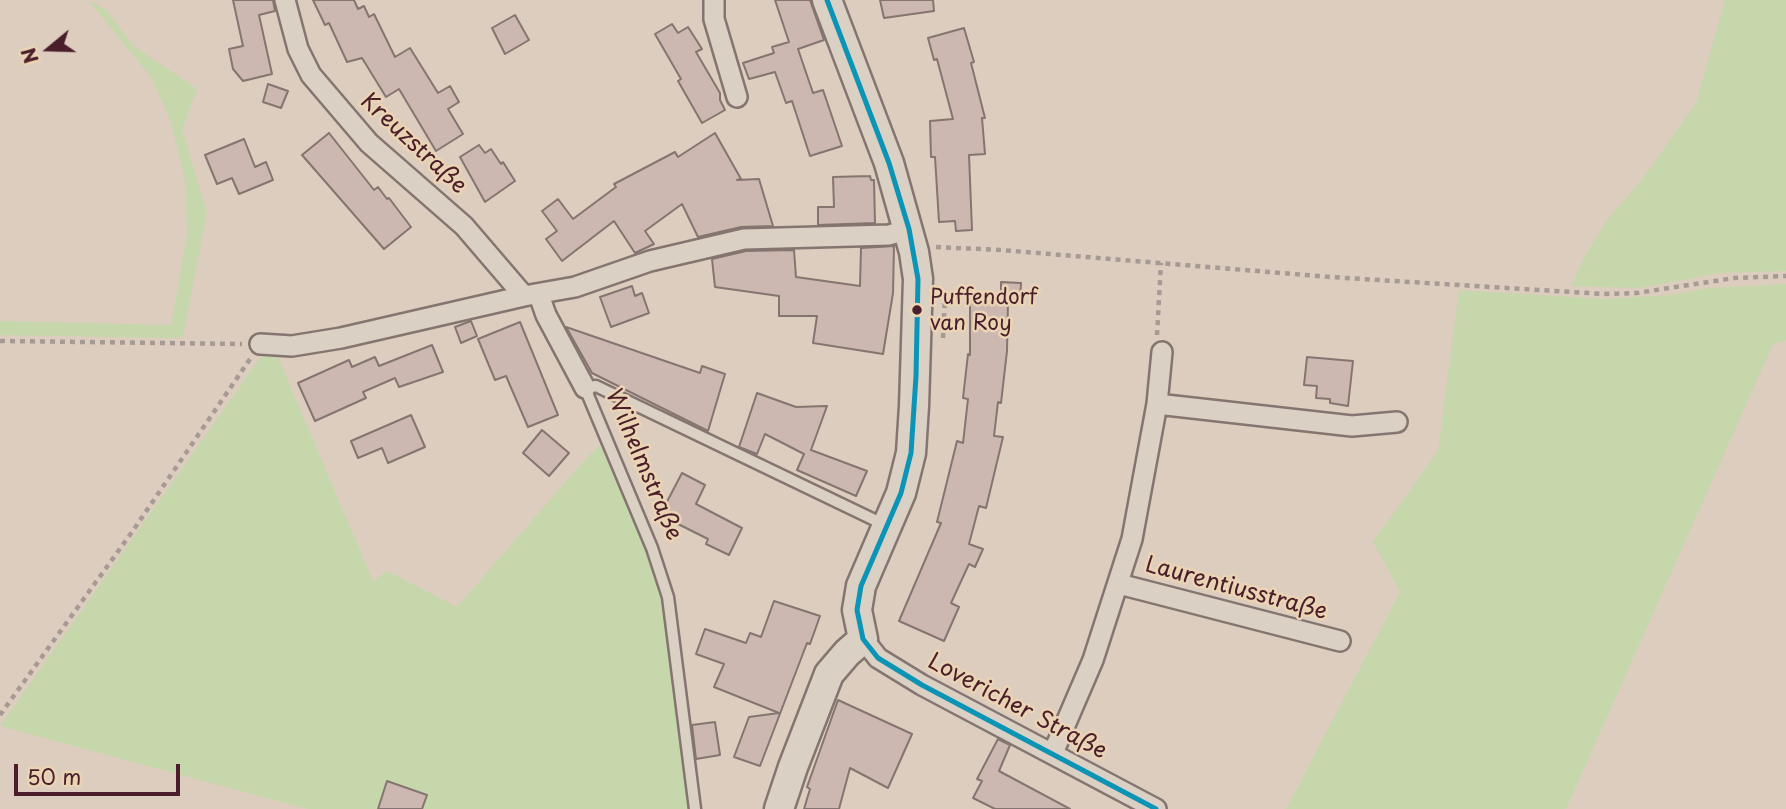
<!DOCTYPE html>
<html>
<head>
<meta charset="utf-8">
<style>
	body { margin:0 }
	#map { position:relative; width:1786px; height:809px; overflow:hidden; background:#ddcdbe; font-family:"Playpen Sans",sans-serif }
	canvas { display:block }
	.north { position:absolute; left:14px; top:14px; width:70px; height:70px; -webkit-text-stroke:5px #ebd4b3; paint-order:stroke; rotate:251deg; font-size:19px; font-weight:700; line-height:28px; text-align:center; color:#4a1f2b }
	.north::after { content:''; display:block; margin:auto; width:24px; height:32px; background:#4a1f2b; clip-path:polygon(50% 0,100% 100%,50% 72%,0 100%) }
	.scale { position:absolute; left:14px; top:764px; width:166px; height:32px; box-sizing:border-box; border:4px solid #4a1f2b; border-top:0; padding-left:9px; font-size:21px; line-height:24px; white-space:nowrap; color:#4a1f2b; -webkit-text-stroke:5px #ebd4b3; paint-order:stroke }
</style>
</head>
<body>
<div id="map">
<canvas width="1786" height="809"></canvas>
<div class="north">N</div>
<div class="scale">50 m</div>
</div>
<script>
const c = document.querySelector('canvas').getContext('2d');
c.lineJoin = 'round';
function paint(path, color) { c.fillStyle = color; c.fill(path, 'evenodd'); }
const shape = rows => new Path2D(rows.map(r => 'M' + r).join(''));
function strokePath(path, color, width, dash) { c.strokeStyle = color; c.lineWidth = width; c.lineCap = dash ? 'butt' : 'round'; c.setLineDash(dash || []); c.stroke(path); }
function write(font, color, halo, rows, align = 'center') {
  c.font = font + ' "Playpen Sans",sans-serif'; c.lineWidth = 5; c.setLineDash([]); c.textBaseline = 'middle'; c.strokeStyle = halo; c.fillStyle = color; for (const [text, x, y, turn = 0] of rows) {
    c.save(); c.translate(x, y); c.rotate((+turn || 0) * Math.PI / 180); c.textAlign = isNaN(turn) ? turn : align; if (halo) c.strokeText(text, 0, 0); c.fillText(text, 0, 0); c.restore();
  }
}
paint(shape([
	[88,0,106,10,135,47,197,89,182,130,207,212,183,337,168,338,0,335,0,321,171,325,187,234,185,181,171,122,151,77],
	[1725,0,1786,0,1786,271,1720,273,1639,288,1571,286,1585,256,1607,220,1641,181,1696,103],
	[1786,284,1786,340,1773,344,1566,809,1286,809,1400,592,1373,542,1438,451,1459,290,1604,299,1670,295,1709,288],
	[277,355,373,581,387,571,457,607,590,454,601,445,615,471,644,545,660,594,666,619,691,809,307,809,0,726,260,358]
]), '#c6d7ac');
const building = shape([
	[233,0,273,0,275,11,259,15,272,74,243,81,233,69,229,49,243,46,233,0],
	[313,0,354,0,358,9,364,6,369,17,374,14,395,57,410,48,438,93,450,86,459,102,448,109,463,134,436,151,399,89,386,97,362,58,347,62,329,23,325,25,313,0],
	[775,0,810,0,824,40,798,49,813,93,823,90,842,146,810,156,792,101,786,103,775,72,749,79,743,63,774,53,772,47,789,42,775,0],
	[880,0,933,0,934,11,884,18,880,0],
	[515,15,529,40,505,54,492,28,515,15],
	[672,24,678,33,688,27,702,49,696,52,720,93,720,100,725,110,702,123,678,81,681,79,655,34,672,24],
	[964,28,974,62,971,63,985,118,982,118,985,154,969,155,972,230,956,231,955,221,939,222,935,157,931,157,930,121,953,119,937,59,934,60,928,38,964,28],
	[268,84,288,91,281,108,263,102,268,84],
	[329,133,374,190,378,187,387,199,389,198,411,227,384,249,302,155,329,133],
	[715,133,741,179,737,180,759,179,773,226,741,227,698,237,682,204,645,231,654,244,635,253,614,221,562,261,546,239,557,231,542,211,558,199,573,219,616,187,614,184,675,152,678,157,715,133],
	[244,139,255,167,266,162,273,180,239,194,232,178,217,184,205,155,244,139],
	[479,145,485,153,491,149,501,164,503,162,515,181,485,202,460,157,479,145],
	[870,176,871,180,874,180,875,223,818,225,818,207,834,207,833,177,870,176],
	[894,246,893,293,883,354,813,343,817,316,779,316,779,296,715,287,712,259,746,251,794,250,796,277,860,286,861,248,894,246],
	[1001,282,1021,283,1020,303,1008,302,1007,351,1001,403,998,402,994,436,1003,437,986,508,979,506,969,544,983,549,975,567,969,564,951,603,959,607,944,641,899,621,941,523,937,522,957,441,963,443,968,399,963,398,968,354,970,355,970,301,1001,302,1001,282],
	[632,286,635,296,642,293,649,313,611,327,600,297,632,286],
	[471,321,477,336,461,343,455,327,471,321],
	[520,322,558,415,528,427,506,376,495,380,478,339,520,322],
	[566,327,700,373,702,366,725,374,708,431,592,373,566,327],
	[432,345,443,372,399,387,395,378,363,392,366,398,315,421,298,383,349,360,352,367,375,357,379,366,432,345],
	[1307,357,1353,361,1348,406,1330,403,1330,399,1316,398,1317,386,1304,385,1307,357],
	[757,393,796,407,827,406,811,450,867,471,856,496,797,470,804,454,765,434,757,454,739,447,757,393],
	[411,415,425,447,388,463,382,448,358,458,351,441,411,415],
	[542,430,569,453,549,476,523,453,542,430],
	[682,473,705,485,696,504,742,528,729,555,706,544,708,539,660,515,682,473],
	[774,601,820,616,810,644,807,643,760,766,734,757,749,717,779,713,714,687,724,664,696,654,705,629,746,643,750,633,761,637,774,601],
	[838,700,912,734,888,788,850,768,839,809,804,809,810,789,807,787,838,700],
	[715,722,720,755,696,759,692,725,715,722],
	[998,739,1010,745,999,771,1070,809,995,809,973,798,982,781,977,779,998,739],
	[387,781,427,795,422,809,378,809,387,781]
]);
paint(building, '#cdb8b1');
strokePath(building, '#847570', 2);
const lane = shape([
	[695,809,668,597,652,548,585,388,596,386,883,524]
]);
const street = shape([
	[285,0,298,49,311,75,369,143,464,226,524,296,575,287,650,261,744,239,889,235,909,229],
	[714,0,714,19,737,97],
	[539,295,546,315,585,388],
	[260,344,292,346,341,338,524,296],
	[1157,404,1352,426,1397,422],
	[1119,584,1340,641],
	[863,639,878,658,922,685,1156,809],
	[1053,753,1093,660,1132,539,1157,404,1162,352]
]);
const secondary = shape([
	[779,809,793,767,829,674,847,653,863,639,857,610,861,586,901,493,911,453,914,406,918,279,914,252,889,163,827,0]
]);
strokePath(lane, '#847570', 15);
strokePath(street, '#847570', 24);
strokePath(secondary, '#847570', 33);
strokePath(shape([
	[936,247,1001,250,1330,277,1604,294,1637,293,1734,278,1786,276],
	[1157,335,1161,263],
	[943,338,945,295],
	[0,341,242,344],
	[0,715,132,532,250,359]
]), '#a69a94', 4.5, [5, 5]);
strokePath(lane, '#dad0c4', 10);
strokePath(street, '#dad0c4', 19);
strokePath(secondary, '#dad0c4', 28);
strokePath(shape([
	[827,0,889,163,909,229,918,279,916,376,911,453,901,493,861,586,857,610,863,639,878,658,922,685,1156,809]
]), '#0b94b6', 5);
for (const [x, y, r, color] of [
	[917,310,6,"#4a1f2b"]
]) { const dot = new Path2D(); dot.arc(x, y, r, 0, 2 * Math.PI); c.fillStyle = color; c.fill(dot); strokePath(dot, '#ebd4b3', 2.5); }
write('21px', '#4a1f2b', '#ebd4b3', [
	["Puffendorf",930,298],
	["van Roy",930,324]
], 'left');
write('23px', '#4a1f2b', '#ebd4b3', [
	["Kreuzstraße",413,144,43],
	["Wilhelmstraße",643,465,67],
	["Laurentiusstraße",1236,589,15],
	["Lovericher Straße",1017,707,28]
]);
</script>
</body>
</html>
